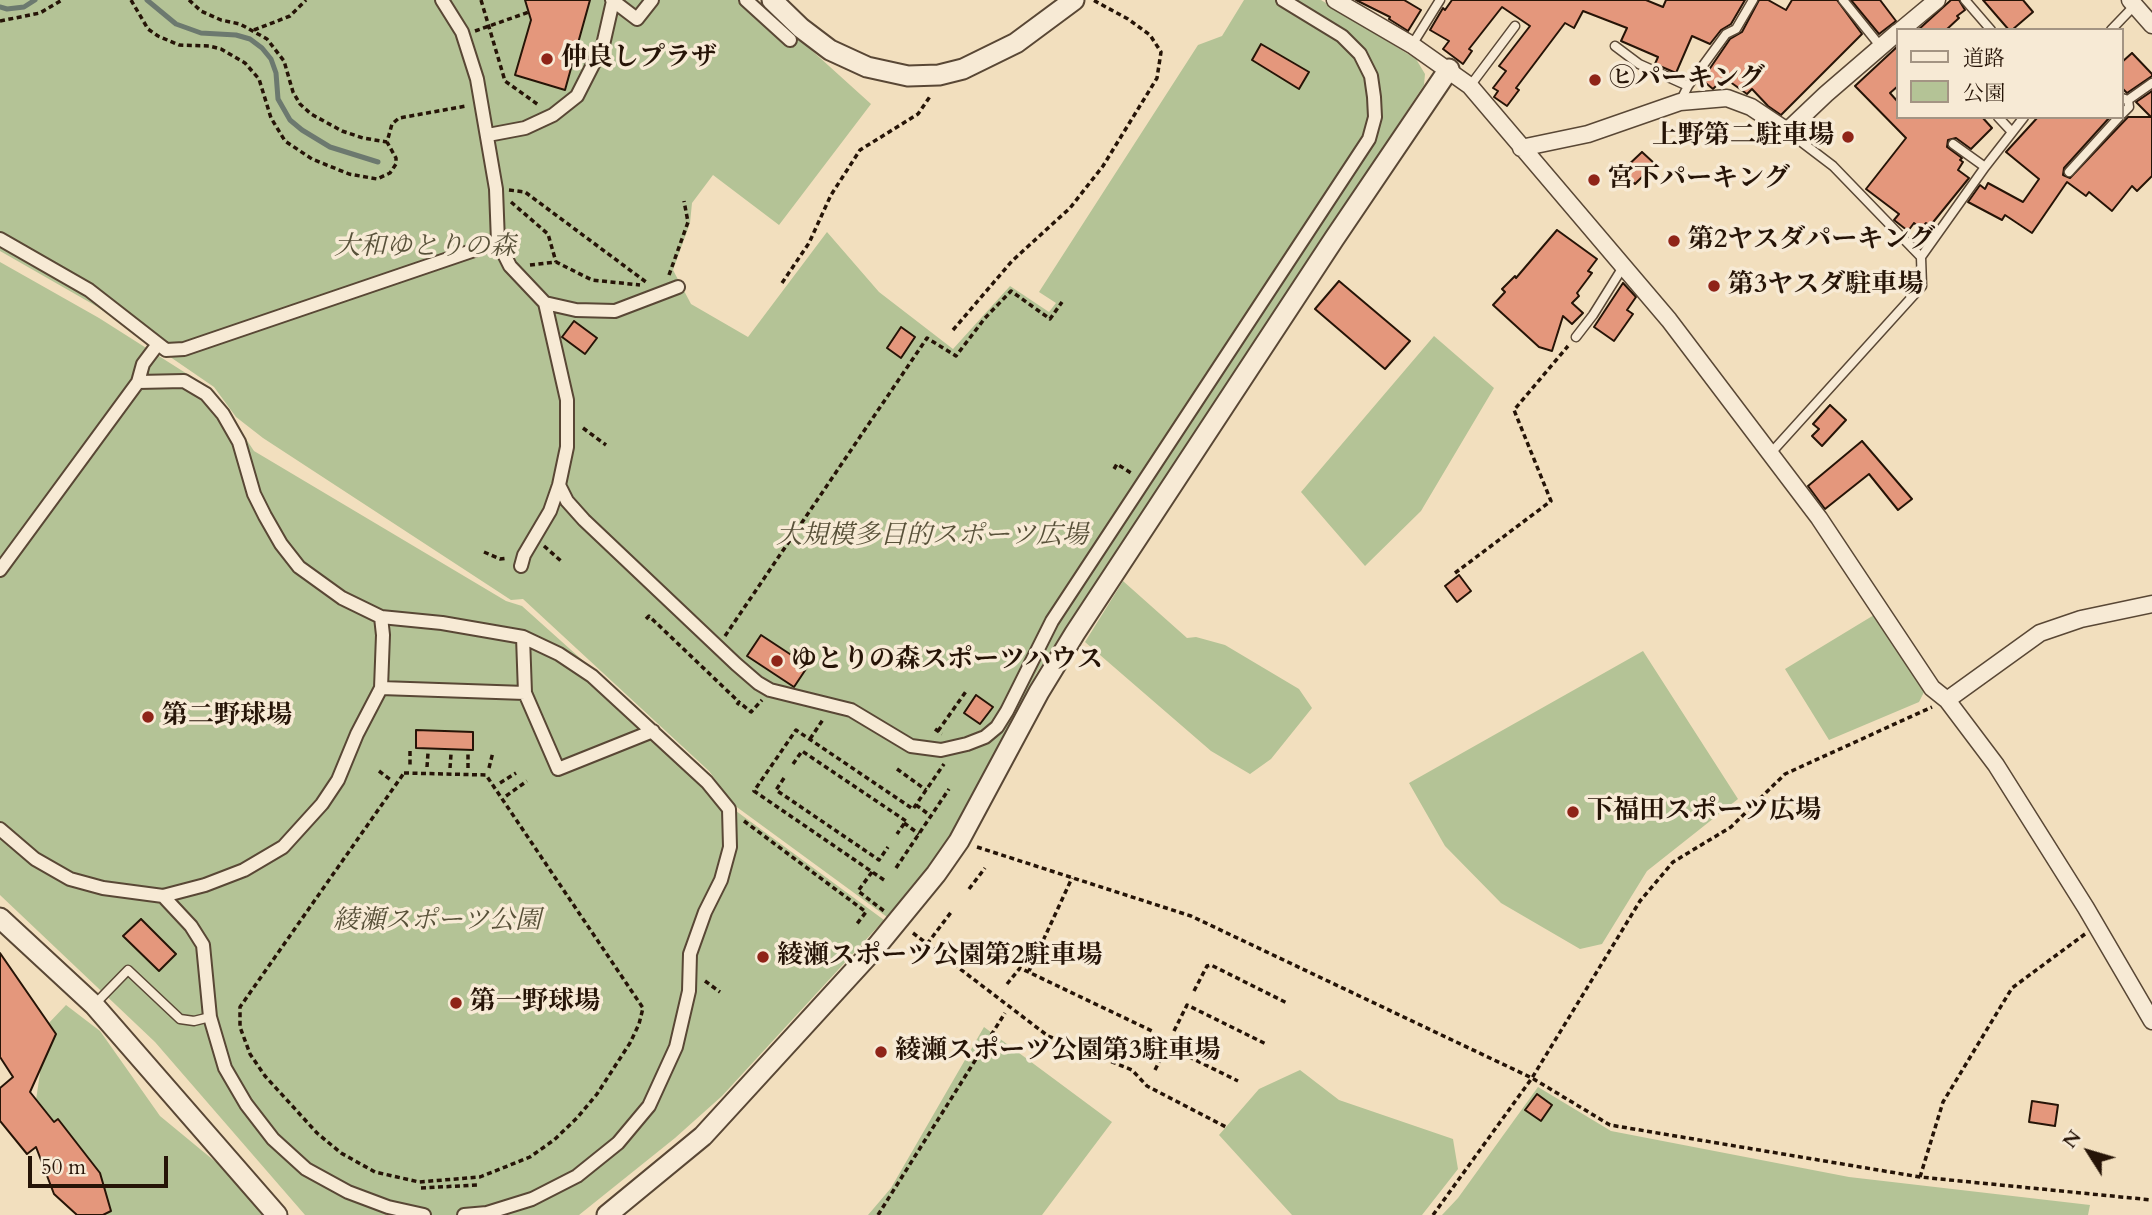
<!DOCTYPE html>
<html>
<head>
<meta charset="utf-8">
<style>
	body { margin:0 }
	#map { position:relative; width:2152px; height:1215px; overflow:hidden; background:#f2dfbe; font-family:Cardo,"Noto Serif JP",serif }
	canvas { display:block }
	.legend { position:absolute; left:1896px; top:28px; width:228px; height:91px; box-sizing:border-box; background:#f7ead5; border:2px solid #a39483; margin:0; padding:9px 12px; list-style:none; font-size:21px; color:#261407 }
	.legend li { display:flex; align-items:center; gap:14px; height:35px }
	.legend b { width:35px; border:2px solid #a39483 }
	.north { position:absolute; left:2054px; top:1117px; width:70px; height:70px; -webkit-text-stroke:5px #f7ead5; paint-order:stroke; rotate:307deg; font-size:19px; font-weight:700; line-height:28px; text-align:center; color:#261407 }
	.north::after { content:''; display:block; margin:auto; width:24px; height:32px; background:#261407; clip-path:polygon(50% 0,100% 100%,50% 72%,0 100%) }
	.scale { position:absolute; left:28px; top:1156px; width:140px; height:32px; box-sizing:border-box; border:4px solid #261407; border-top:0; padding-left:9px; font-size:21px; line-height:24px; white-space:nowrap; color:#261407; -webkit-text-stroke:5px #f7ead5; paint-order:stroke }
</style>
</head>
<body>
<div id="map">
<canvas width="2152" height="1215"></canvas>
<ul class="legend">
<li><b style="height:9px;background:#f7ead5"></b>道路</li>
<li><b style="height:19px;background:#b4c396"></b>公園</li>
</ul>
<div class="north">N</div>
<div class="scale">50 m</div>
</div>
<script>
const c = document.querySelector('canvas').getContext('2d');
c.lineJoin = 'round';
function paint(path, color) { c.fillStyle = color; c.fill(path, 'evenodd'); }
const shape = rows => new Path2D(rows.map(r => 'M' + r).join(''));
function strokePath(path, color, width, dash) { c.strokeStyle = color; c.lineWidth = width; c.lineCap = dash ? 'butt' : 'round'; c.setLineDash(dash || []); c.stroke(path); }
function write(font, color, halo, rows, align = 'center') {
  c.font = font + ' Cardo,"Noto Serif JP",serif'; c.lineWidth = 7; c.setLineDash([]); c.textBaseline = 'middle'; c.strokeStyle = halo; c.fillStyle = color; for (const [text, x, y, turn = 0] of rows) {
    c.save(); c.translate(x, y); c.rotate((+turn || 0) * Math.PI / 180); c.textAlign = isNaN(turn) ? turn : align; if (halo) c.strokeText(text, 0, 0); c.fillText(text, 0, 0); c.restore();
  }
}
paint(shape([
	[0,0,756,0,871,104,779,225,713,175,692,203,690,223,673,270,691,304,748,337,827,232,879,292,953,349,1010,286,1049,312,1056,303,1039,292,1198,45,1222,36,1244,0,1321,0,1416,59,1425,74,1424,85,1036,674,962,819,920,880,887,917,734,805,709,771,523,599,511,600,263,438,236,417,214,387,96,306,0,251],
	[0,262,99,318,214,391,254,451,506,601,522,606,706,771,732,808,884,920,722,1096,675,1138,579,1215,305,1215,155,1042,0,895],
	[1434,336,1494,388,1421,511,1365,566,1301,492],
	[1123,581,1187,638,1196,637,1225,645,1299,689,1312,708,1271,759,1250,774,1211,751,1085,642],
	[1874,615,1925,690,1919,702,1829,740,1785,669],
	[1643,651,1738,799,1647,871,1602,944,1580,949,1501,903,1445,846,1409,783],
	[66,1005,100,1031,160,1116,280,1215,92,1215,36,1100,47,1025],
	[984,1027,1112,1122,1042,1215,868,1215,891,1188],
	[1300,1070,1339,1100,1453,1139,1458,1169,1422,1215,1292,1215,1219,1135,1259,1089],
	[1538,1087,1611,1131,1849,1177,2090,1205,2088,1215,1442,1215,1458,1198]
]), '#b4c396');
strokePath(shape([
	[147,0,176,24,201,33,236,35,250,39,262,48,271,59,276,73,278,99,290,120,302,130,330,147,378,162],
	[0,7,7,9,24,7,35,0]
]), '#6c796f', 5);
const building = shape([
	[525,0,590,0,565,90,515,75,531,20,525,0],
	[1356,0,1404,0,1421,10,1408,31,1389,19,1390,17,1356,0],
	[1452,0,1646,0,1663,7,1666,0,1745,0,1731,24,1721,30,1710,44,1692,36,1676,73,1655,64,1658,57,1621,41,1627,28,1583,11,1574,28,1565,23,1516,88,1519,90,1507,106,1494,97,1498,91,1493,88,1506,71,1499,66,1530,26,1502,7,1469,49,1472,51,1463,64,1443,49,1449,41,1430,30,1443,8,1445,10,1452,0],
	[1759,0,1768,0,1786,10,1792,0,1837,0,1862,34,1781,115,1768,106,1752,89,1747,94,1726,79,1721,86,1718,84,1713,89,1702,80,1730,39,1742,32,1759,0],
	[1851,0,1880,0,1896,21,1879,34,1851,0],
	[1951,0,1959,0,1965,10,1957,16,1959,18,1946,30,1918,30,1951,0],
	[1983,0,2023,0,2033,12,2012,30,2009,30,1983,0],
	[1261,44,1309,72,1299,89,1252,60,1261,44],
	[1898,46,1898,86,1890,93,1898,102,1898,117,1982,117,1992,128,1971,149,1956,138,1948,140,1947,147,1962,158,1960,160,1963,162,1958,170,1969,178,1930,226,1926,223,1921,229,1914,223,1908,231,1894,220,1899,214,1866,189,1906,138,1855,86,1898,46],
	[2132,53,2152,74,2152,76,2127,93,2122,88,2122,62,2132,53],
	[2152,91,2152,176,2137,191,2132,186,2112,211,2089,192,2086,196,2067,182,2032,233,2005,215,2002,220,1968,202,1980,185,1985,189,1988,183,2023,202,2039,179,2006,152,2038,117,2110,117,2064,168,2063,175,2070,178,2128,117,2151,117,2136,102,2152,91],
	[1642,152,1655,164,1635,184,1622,171,1642,152],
	[1557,230,1597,259,1588,271,1592,273,1577,293,1579,296,1572,303,1583,313,1572,324,1563,316,1552,351,1539,347,1493,305,1505,292,1502,289,1515,276,1516,278,1557,230],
	[1339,281,1410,341,1385,369,1315,309,1339,281],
	[1623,283,1636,297,1627,310,1633,314,1614,341,1594,327,1623,283],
	[574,321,597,338,585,354,562,337,574,321],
	[901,327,915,337,901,358,887,348,901,327],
	[1830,405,1846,420,1822,446,1812,436,1819,429,1813,424,1830,405],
	[1862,441,1912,499,1898,510,1869,474,1825,509,1808,486,1862,441],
	[1459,575,1471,591,1457,602,1445,586,1459,575],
	[761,635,808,666,794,687,747,656,761,635],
	[976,695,993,707,980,724,964,713,976,695],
	[416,730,473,732,473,750,416,748,416,730],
	[141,919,176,954,159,971,123,936,141,919],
	[0,953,56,1034,30,1092,54,1122,58,1119,100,1173,111,1211,103,1215,77,1215,54,1194,36,1147,27,1154,0,1121,0,1088,13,1077,0,1057,0,953],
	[1537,1094,1552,1105,1541,1121,1525,1110,1537,1094],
	[2032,1101,2058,1105,2055,1126,2029,1122,2032,1101]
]);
paint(building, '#e4977c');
strokePath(building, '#261407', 2);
const service = shape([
	[1843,0,1881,47],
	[1965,0,1991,30],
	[2111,30,2135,5],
	[1412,45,1440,0],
	[1615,46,1639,64,1688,86],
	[1470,86,1515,26],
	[2122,98,2128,100,2152,83],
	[1680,102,1688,86,1726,34,1736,29,1753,0],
	[2122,114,2129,107,2128,100],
	[1998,117,2012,132],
	[1953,144,1985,167],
	[2069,172,2119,117],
	[1921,257,1985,167,2024,117],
	[1576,337,1593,315,1623,267],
	[1770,454,1922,286,1921,257,1833,166,1787,131],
	[94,1005,128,970,180,1019,194,1021,210,1017]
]);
const pedestrian = shape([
	[442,0,462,32,477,79,496,189,498,242,510,266,545,303,567,400,567,447,559,485,550,511,524,555,521,566],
	[612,0,637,19,652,0],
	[746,0,790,40],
	[488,135,525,128,553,115,577,96,603,45,613,1],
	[0,239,89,290,166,350,184,349,498,242],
	[545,303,576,310,615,311,678,287],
	[138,382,143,364,158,344],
	[559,485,567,501,584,520,736,664,758,683,770,690,851,710,911,746,941,750,967,744,985,737,997,727,1007,711,1052,621,1369,139,1375,117,1374,97,1371,76,1360,54,1342,36,1283,0],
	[0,570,138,382,184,381,206,394,223,414,239,442,254,494,265,516,281,544,299,567,342,598,381,617,442,623,523,637,559,654,592,676,707,782,729,809,730,847,721,880,705,912,690,954,689,991,676,1047,649,1106,618,1143,577,1176,532,1199,487,1213,464,1215],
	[523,637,525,693,558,769,653,731],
	[381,688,525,693],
	[0,829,35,859,70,879,103,888,163,896,205,885,244,870,283,847,322,804,338,780,357,734,381,688,383,635,381,617],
	[163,896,191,926,203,945,210,1017,225,1068,246,1104,273,1139,306,1169,348,1192,388,1207,424,1215]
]);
const minor = shape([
	[1335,0,1412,45,1470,86,1669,320,1819,518,1932,688,1947,700,1996,765,2086,908,2152,1021],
	[2130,0,2152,25],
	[1901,30,1937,0],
	[1521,148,1588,134,1680,102,1727,98,1751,107,1787,131,1826,94,1898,32],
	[1947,700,2040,633,2081,619,2152,604]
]);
const tertiary = shape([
	[772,0,801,28,830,50,867,67,908,76,939,75,963,69,1016,43,1074,0],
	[0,918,94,1005,277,1215],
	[607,1215,703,1136,877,946,936,874,959,841,1039,692,1075,633,1334,239,1449,69]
]);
strokePath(service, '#594735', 11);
strokePath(pedestrian, '#594735', 16);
strokePath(minor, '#594735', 19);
strokePath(tertiary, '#594735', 23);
strokePath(shape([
	[131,0,148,29,158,36,179,45,209,46,221,49,245,63,259,79,271,118,285,141,312,159,349,174,377,179,390,173,396,164,396,158,387,142,392,124,399,118,466,106],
	[189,0,201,11,221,20,240,24,267,39,284,61,293,92,300,104,311,114,342,131,363,138,387,142],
	[481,0,505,81,540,106],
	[0,21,40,13,62,0],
	[254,30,290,16,306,0],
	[475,31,529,12],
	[509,190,525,192,646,282],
	[511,202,548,234,556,262],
	[530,265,556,262,592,280,640,285],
	[669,275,688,222,684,201],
	[782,283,809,243,831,195,860,150,918,114,931,95],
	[953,330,1012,261,1070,208,1103,166,1157,78,1161,52,1150,35,1128,19,1093,0],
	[583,428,606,445],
	[1114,469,1117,464,1131,473],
	[544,546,561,561],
	[484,552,500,559,508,558],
	[1455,573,1551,501,1514,410,1568,346],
	[646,619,649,616,739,702],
	[725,636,927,338,956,356,985,318,1011,291,1050,319,1062,302],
	[737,705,739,702,751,712,762,700],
	[935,729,942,734],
	[938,731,967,690],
	[810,739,824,718],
	[410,751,410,766],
	[793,764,802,751,906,821,897,834],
	[427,767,428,753],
	[450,768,451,754],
	[468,768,468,754],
	[489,768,493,752],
	[897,769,926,790],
	[379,771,392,781],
	[404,773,486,775,643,1008,639,1024,630,1043,597,1094,577,1118,554,1140,530,1157,480,1177,419,1182,375,1172,341,1153,317,1133,265,1076,250,1054,240,1027,240,1007,404,773],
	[784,778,776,790,879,860,888,847],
	[500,783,516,773],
	[506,796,527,781],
	[916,805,931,816],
	[744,821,866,912,856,925],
	[904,823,919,834],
	[977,847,1191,916,1532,1078,1610,1125,1920,1177,2152,1200],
	[896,868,949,789],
	[872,872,858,891,884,911],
	[884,880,754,791,796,730,913,809,944,764],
	[969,889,985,868],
	[913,933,1048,1036,1132,1070,1147,1086,1226,1127],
	[927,944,952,911],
	[1029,971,1072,878],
	[705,981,720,992],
	[1007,984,1020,968,1152,1031],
	[1194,991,1207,966,1211,965,1287,1003],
	[1174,1031,1187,1005,1266,1044],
	[1155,1070,1167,1046,1238,1081],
	[1920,1177,1943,1102,2012,988,2085,934],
	[421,1188,477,1185],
	[878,1215,1005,1013],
	[1433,1215,1532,1078,1640,901,1673,862,1731,827,1785,774,1932,707]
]), '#261407', 3.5, [5, 3.5]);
strokePath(service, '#f7ead5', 8);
strokePath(pedestrian, '#f7ead5', 12);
strokePath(minor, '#f7ead5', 16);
strokePath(tertiary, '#f7ead5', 19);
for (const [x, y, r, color] of [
	[547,59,7,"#8f2418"],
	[1595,80,7,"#8f2418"],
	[1848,137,7,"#8f2418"],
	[1594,180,7,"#8f2418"],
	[1674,241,7,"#8f2418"],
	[1714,286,7,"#8f2418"],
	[777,661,7,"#8f2418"],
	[148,717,7,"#8f2418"],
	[1573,812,7,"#8f2418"],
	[763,957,7,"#8f2418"],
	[456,1003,7,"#8f2418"],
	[881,1052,7,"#8f2418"]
]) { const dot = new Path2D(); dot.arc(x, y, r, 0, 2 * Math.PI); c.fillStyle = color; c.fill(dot); strokePath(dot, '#f7ead5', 2.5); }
write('bold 26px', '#261407', '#f7ead5', [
	["仲良しプラザ",561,59],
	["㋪パーキング",1609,80],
	["上野第二駐車場",1834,137,"right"],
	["宮下パーキング",1608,180],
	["第2ヤスダパーキング",1688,241],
	["第3ヤスダ駐車場",1728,286],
	["ゆとりの森スポーツハウス",791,661],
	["第二野球場",162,717],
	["下福田スポーツ広場",1587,812],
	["綾瀬スポーツ公園第2駐車場",777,957],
	["第一野球場",470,1003],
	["綾瀬スポーツ公園第3駐車場",895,1052]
], 'left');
write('italic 26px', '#585139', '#f7ead5', [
	["大和ゆとりの森",425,248],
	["大規模多目的スポーツ広場",932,537],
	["綾瀬スポーツ公園",437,922]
]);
</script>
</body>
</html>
